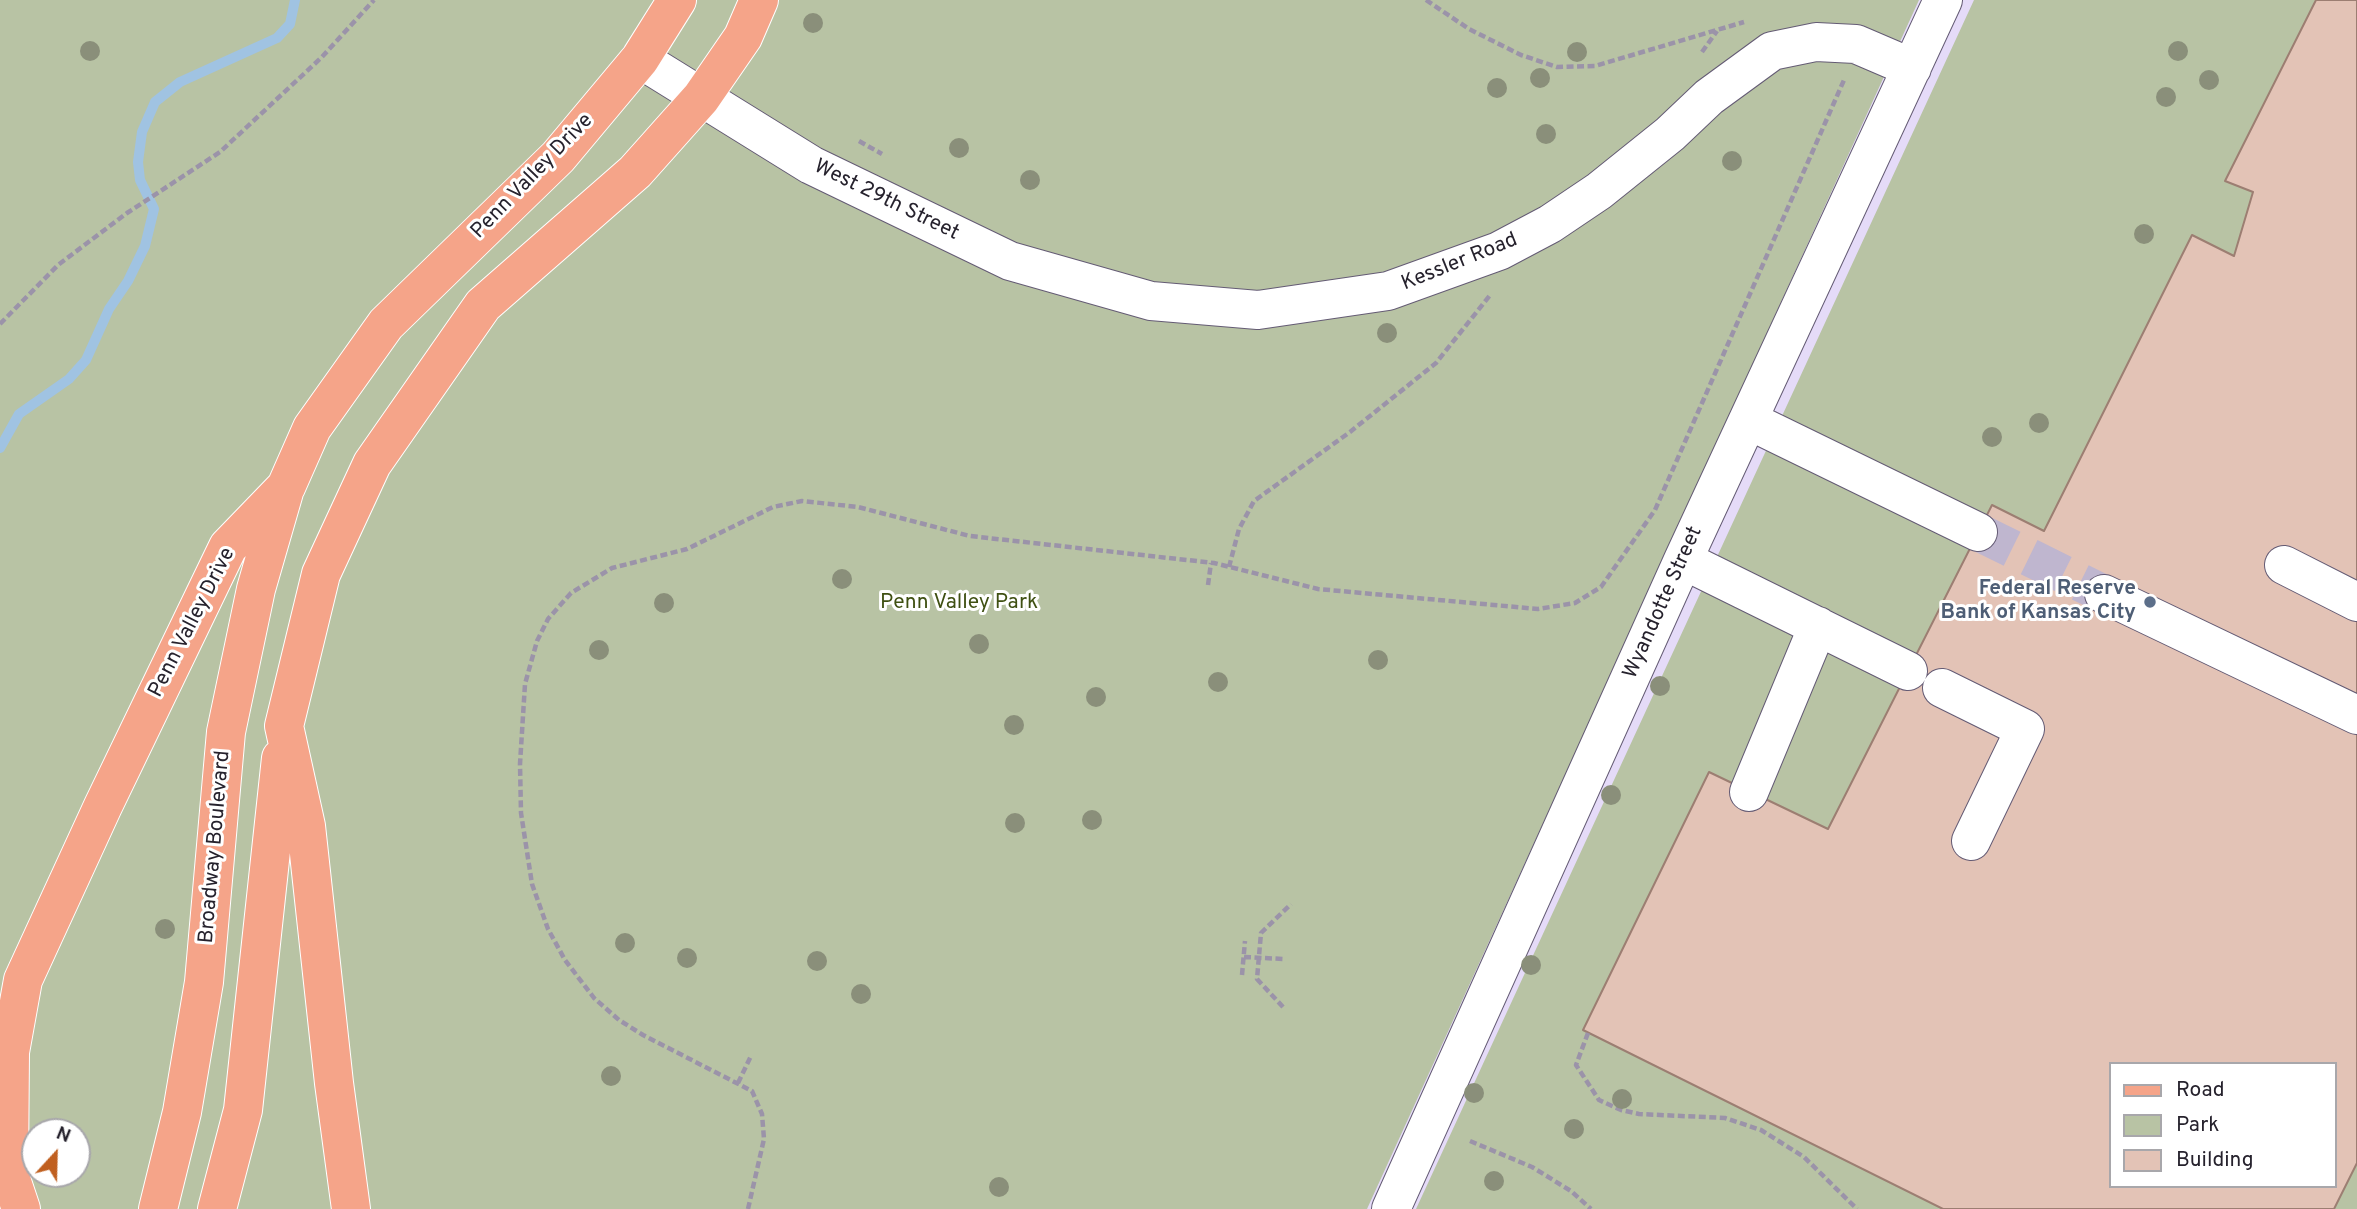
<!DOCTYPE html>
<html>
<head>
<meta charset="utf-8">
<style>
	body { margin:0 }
	#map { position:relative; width:2357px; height:1209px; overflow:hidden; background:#e5dbf8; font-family:Overpass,sans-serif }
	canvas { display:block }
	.legend { position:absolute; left:2109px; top:1062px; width:228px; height:126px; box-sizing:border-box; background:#fff; border:2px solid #a8a7ab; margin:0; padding:9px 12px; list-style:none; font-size:21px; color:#26222d }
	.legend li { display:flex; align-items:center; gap:14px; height:35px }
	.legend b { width:35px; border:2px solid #a8a7ab }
	.north { position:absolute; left:21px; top:1118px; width:70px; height:70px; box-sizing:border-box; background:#fff; border:2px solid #a8a7ab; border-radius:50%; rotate:22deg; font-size:19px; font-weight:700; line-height:28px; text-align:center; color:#26222d }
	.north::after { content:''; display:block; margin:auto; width:24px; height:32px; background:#c05f1f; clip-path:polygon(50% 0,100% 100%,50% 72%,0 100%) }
</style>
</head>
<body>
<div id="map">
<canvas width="2357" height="1209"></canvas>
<ul class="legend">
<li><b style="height:9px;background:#f5a489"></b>Road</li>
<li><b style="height:19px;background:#b8c3a4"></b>Park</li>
<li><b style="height:19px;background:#e3c3b6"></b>Building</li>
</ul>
<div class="north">N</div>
</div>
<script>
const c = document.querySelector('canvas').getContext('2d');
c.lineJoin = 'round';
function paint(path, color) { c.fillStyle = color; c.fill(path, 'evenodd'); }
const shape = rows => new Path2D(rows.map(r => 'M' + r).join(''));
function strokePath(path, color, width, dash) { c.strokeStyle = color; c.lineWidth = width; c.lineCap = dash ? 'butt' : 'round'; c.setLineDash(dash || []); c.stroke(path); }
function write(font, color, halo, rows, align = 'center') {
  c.font = font + ' Overpass,sans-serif'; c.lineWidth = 6; c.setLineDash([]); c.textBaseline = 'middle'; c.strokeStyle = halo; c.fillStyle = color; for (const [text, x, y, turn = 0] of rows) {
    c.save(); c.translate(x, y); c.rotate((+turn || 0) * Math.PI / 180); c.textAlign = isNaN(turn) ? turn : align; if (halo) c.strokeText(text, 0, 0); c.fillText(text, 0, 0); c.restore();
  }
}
paint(shape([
	[0,0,1919,0,1367,1209,0,1209],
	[35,1132,77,1132,77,1174,35,1174],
	[1974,0,2357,0,2357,1209,1416,1209],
	[2110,1064,2334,1064,2334,1186,2110,1186]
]), '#b8c3a4');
strokePath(shape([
	[0,448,19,414,69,379,86,360,109,309,128,281,145,246,154,209,140,180,138,162,142,132,155,102,180,82,277,38,290,24,295,0]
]), '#a0c3e2', 10);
const building = shape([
	[2316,0,2357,0,2357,1163,2334,1209,1943,1209,1583,1030,1709,772,1828,829,1992,505,2044,531,2192,235,2234,256,2253,192,2225,181,2316,0],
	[2110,1064,2334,1064,2334,1186,2110,1186,2110,1064]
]);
paint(building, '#e3c3b6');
strokePath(building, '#9c7e72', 2);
strokePath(shape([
	[1978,532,2104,594]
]), '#bfb6cf', 38, [38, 19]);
const minor = shape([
	[640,59,811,165,1010,261,1151,301,1258,310,1388,291,1499,251,1550,224,1599,191,1670,134,1709,97,1772,51,1816,42,1856,44,1912,68],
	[1748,420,1978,532],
	[1683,560,1908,671],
	[2284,565,2357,602],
	[2104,594,2357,715],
	[1942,688,2025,729,1971,841],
	[1749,792,1818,626],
	[1391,1209,1683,560,1943,0]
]);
const major = shape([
	[21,1209,9,1173,10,1052,23,980,103,806,228,547,286,487,312,428,386,324,558,157,640,59,677,0],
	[158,1209,182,1112,204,982,226,732,256,589,284,492],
	[217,1209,243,1110,281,758],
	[351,1209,334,1083,306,826,284,726,321,574,372,464,483,305,635,172,701,98,743,37,759,0]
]);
strokePath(minor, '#645b74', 40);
strokePath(major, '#fff', 40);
strokePath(shape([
	[1426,0,1469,29,1521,55,1557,67,1595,66,1744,22],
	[1702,52,1717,31],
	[859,141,882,154],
	[0,324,58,265,127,213,220,152,322,57,374,0],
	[1229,567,1239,529,1254,501,1350,432,1436,363,1491,294],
	[1208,585,1211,563],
	[1244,957,1283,959],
	[1242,975,1245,941],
	[1283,1007,1257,979,1261,933,1291,904],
	[1588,1033,1576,1065,1599,1100,1621,1110,1639,1114,1725,1118,1761,1130,1804,1157,1857,1209],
	[738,1083,751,1056],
	[1470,1141,1532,1167,1571,1191,1591,1209],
	[748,1209,764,1139,762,1114,752,1091,643,1035,619,1020,594,998,565,960,548,929,532,884,521,813,520,764,525,684,537,641,548,619,571,593,612,568,687,549,773,507,802,501,858,507,970,536,1214,563,1318,589,1538,609,1575,603,1601,587,1655,510,1844,80]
]), '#9b93a9', 4.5, [7, 3.5]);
strokePath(minor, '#fff', 38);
strokePath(major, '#f5a489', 38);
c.fillStyle = '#8a8f7a';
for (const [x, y] of [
	[813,23],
	[90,51],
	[2178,51],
	[1577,52],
	[1540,78],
	[2209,80],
	[1497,88],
	[2166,97],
	[1546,134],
	[959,148],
	[1732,161],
	[1030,180],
	[2144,234],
	[1387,333],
	[2039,423],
	[1992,437],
	[842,579],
	[664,603],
	[979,644],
	[599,650],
	[1378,660],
	[1218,682],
	[1660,686],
	[1096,697],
	[1014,725],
	[1611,795],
	[1092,820],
	[1015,823],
	[165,929],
	[625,943],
	[687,958],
	[817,961],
	[1531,965],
	[861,994],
	[611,1076],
	[1474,1093],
	[1622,1099],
	[1574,1129],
	[1494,1181],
	[999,1187]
]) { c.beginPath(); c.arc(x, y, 10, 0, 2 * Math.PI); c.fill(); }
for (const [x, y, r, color] of [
	[2150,602,7,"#5c6f8a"]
]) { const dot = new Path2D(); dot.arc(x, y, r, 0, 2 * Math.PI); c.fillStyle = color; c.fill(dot); strokePath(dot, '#fff', 2.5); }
write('21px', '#26222d', '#fff', [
	["Penn Valley Drive",533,177,-46],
	["West 29th Street",886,201,26],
	["Kessler Road",1460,263,-22],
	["Wyandotte Street",1664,603,-66],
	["Penn Valley Drive",193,623,-63],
	["Broadway Boulevard",216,847,-85]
]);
write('bold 21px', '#4e5e75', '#fff', [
	["Federal Reserve",2136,590],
	["Bank of Kansas City",2136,614]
], 'right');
write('21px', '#3f5012', '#fff', [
	["Penn Valley Park",959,604]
]);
</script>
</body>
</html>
